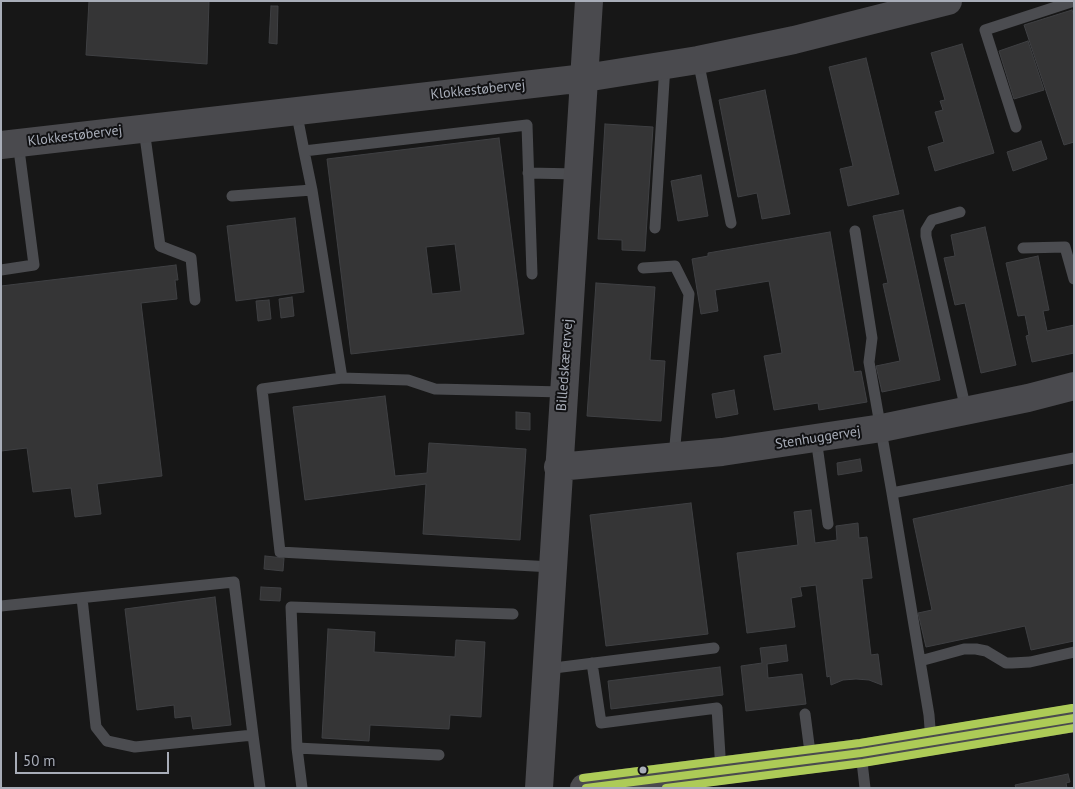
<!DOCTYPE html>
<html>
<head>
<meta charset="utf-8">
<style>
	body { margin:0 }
	#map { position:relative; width:1075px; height:789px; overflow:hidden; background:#171717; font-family:"PT Sans",sans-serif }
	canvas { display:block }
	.frame { position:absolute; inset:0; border:2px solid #a8adb8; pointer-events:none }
	.scale { position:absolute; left:15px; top:752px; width:154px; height:22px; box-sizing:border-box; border:2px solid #a8adb8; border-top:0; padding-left:6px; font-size:15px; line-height:18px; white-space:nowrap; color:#a8adb8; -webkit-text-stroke:4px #111113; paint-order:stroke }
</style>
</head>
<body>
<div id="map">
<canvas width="1075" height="789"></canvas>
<div class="frame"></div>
<div class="scale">50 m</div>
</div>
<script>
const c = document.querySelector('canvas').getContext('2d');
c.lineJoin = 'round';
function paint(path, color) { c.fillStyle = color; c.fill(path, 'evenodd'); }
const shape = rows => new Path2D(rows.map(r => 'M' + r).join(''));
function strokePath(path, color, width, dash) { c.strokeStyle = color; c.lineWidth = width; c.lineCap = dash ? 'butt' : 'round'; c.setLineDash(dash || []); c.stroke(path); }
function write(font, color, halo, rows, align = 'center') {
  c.font = font + ' "PT Sans",sans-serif'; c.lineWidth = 4; c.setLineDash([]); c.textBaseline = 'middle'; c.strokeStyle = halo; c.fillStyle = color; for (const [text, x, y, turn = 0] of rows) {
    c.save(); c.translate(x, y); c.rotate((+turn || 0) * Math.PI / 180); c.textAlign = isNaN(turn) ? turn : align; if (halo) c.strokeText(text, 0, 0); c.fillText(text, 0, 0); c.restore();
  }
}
const building = shape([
	[89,1,209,1,207,64,86,55,89,1],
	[271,6,278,6,277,44,269,43,271,6],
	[1072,10,1074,16,1074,142,1064,145,1024,25,1072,10],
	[1028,41,1044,90,1014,99,999,51,1028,41],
	[962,44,994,153,935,171,928,147,944,142,935,112,943,110,940,101,945,100,931,53,962,44],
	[866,58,899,194,848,206,840,169,853,166,829,67,866,58],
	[765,90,790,214,762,219,757,193,738,197,719,100,765,90],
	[605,124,653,127,645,251,622,250,622,240,598,239,605,124],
	[499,138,524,334,351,354,327,159,499,138],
	[455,244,461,291,432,294,426,247,455,244],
	[1041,141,1047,159,1013,171,1007,152,1041,141],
	[701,175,708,216,678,221,671,181,701,175],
	[903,210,940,380,882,392,876,366,900,361,883,284,888,283,873,216,903,210],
	[295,218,304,292,236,301,227,226,295,218],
	[985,227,1016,365,981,373,965,303,955,305,944,258,955,256,951,235,985,227],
	[830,232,854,372,861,371,867,402,819,410,818,403,774,410,764,356,782,353,769,281,715,290,718,311,701,314,692,259,708,256,708,253,830,232],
	[1038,256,1049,310,1043,311,1047,331,1074,325,1074,353,1032,362,1026,336,1029,335,1025,315,1018,316,1006,263,1038,256],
	[176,265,178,280,175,280,177,299,141,303,162,476,97,484,101,514,75,517,71,488,33,492,27,448,1,451,1,286,176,265],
	[596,283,655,287,650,360,665,361,661,421,587,416,596,283],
	[292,297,294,316,281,318,279,299,292,297],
	[269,300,271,319,258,321,256,301,269,300],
	[734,390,738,414,716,418,712,394,734,390],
	[385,396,395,476,427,473,429,443,526,449,520,540,423,534,426,484,305,500,293,407,385,396],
	[516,412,530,413,530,430,516,429,516,412],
	[860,459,862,471,838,475,837,463,860,459],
	[1074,484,1074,641,1031,650,1025,626,926,647,918,613,932,610,913,519,1074,484],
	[691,503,708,634,606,646,590,515,691,503],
	[811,510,815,543,837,540,836,526,858,523,859,538,867,537,872,578,862,579,871,655,878,654,882,685,869,680,856,679,843,680,831,685,830,676,827,677,816,585,800,587,802,596,791,598,795,627,747,633,737,553,798,545,794,512,811,510],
	[265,556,284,558,283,571,264,569,265,556],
	[261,587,281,588,280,601,260,600,261,587],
	[215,597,231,725,193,729,191,716,175,718,174,705,137,710,125,609,215,597],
	[328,629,375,632,374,652,455,657,456,640,485,642,481,717,450,715,449,729,370,725,369,741,322,738,328,629],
	[786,645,788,661,767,664,768,678,802,674,806,704,746,711,741,666,762,663,760,648,786,645],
	[720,667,723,695,611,709,608,681,720,667],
	[1068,774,1070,782,1066,783,1067,788,1016,788,1015,785,1068,774]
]);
paint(building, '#353536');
strokePath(building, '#3f4043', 1);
strokePath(shape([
	[698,60,731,223],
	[296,110,304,151,527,125,532,274],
	[1016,127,985,30,1074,1],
	[144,129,160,246,191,258,195,300],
	[528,173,578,174],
	[312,190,342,378,408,380,435,389,563,392],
	[232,196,312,190,304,151],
	[960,212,932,220,926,230,926,236,966,410],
	[655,228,665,65],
	[855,231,872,338,869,362,892,493],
	[1023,248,1065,247,1074,279],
	[643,268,675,266,689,294,674,456],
	[1,270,34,265,18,142],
	[342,378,262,389,280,552,552,567],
	[816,438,828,524],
	[82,598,96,727,107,741,135,747,253,735,260,788],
	[1,606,234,582,253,735],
	[920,661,964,649,976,649,986,651,1006,663,1012,663,1030,662,1074,652],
	[592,663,601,723,717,708,721,771],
	[546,669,714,648],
	[805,714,811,760],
	[931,741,929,715,892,493,1074,458],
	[297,748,439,755],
	[861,753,865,788],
	[302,788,297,748,291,607,513,614]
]), '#4b4c50', 11);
strokePath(shape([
	[1,145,585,78,698,60,794,40,948,1],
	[558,467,722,452,882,428,1028,398,1074,386],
	[539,788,589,1],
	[584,788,861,753,1074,718]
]), '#4a4a4e', 28);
strokePath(shape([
	[586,788,861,753,1074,718]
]), '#adcb57', 8);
strokePath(shape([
	[666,788,863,763,1074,728]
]), '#adcb57', 8);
strokePath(shape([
	[583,778,860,743,1072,708]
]), '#adcb57', 8);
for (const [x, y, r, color] of [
	[643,770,4.5,"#a8adb8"]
]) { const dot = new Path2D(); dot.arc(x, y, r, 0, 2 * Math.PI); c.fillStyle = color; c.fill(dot); strokePath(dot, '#111113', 2); }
write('14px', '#a8adb8', '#111113', [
	["Klokkestøbervej",478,90,-6],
	["Klokkestøbervej",75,136,-7],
	["Billedskærervej",565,365,-86],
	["Stenhuggervej",818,438,-9]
]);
</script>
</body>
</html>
